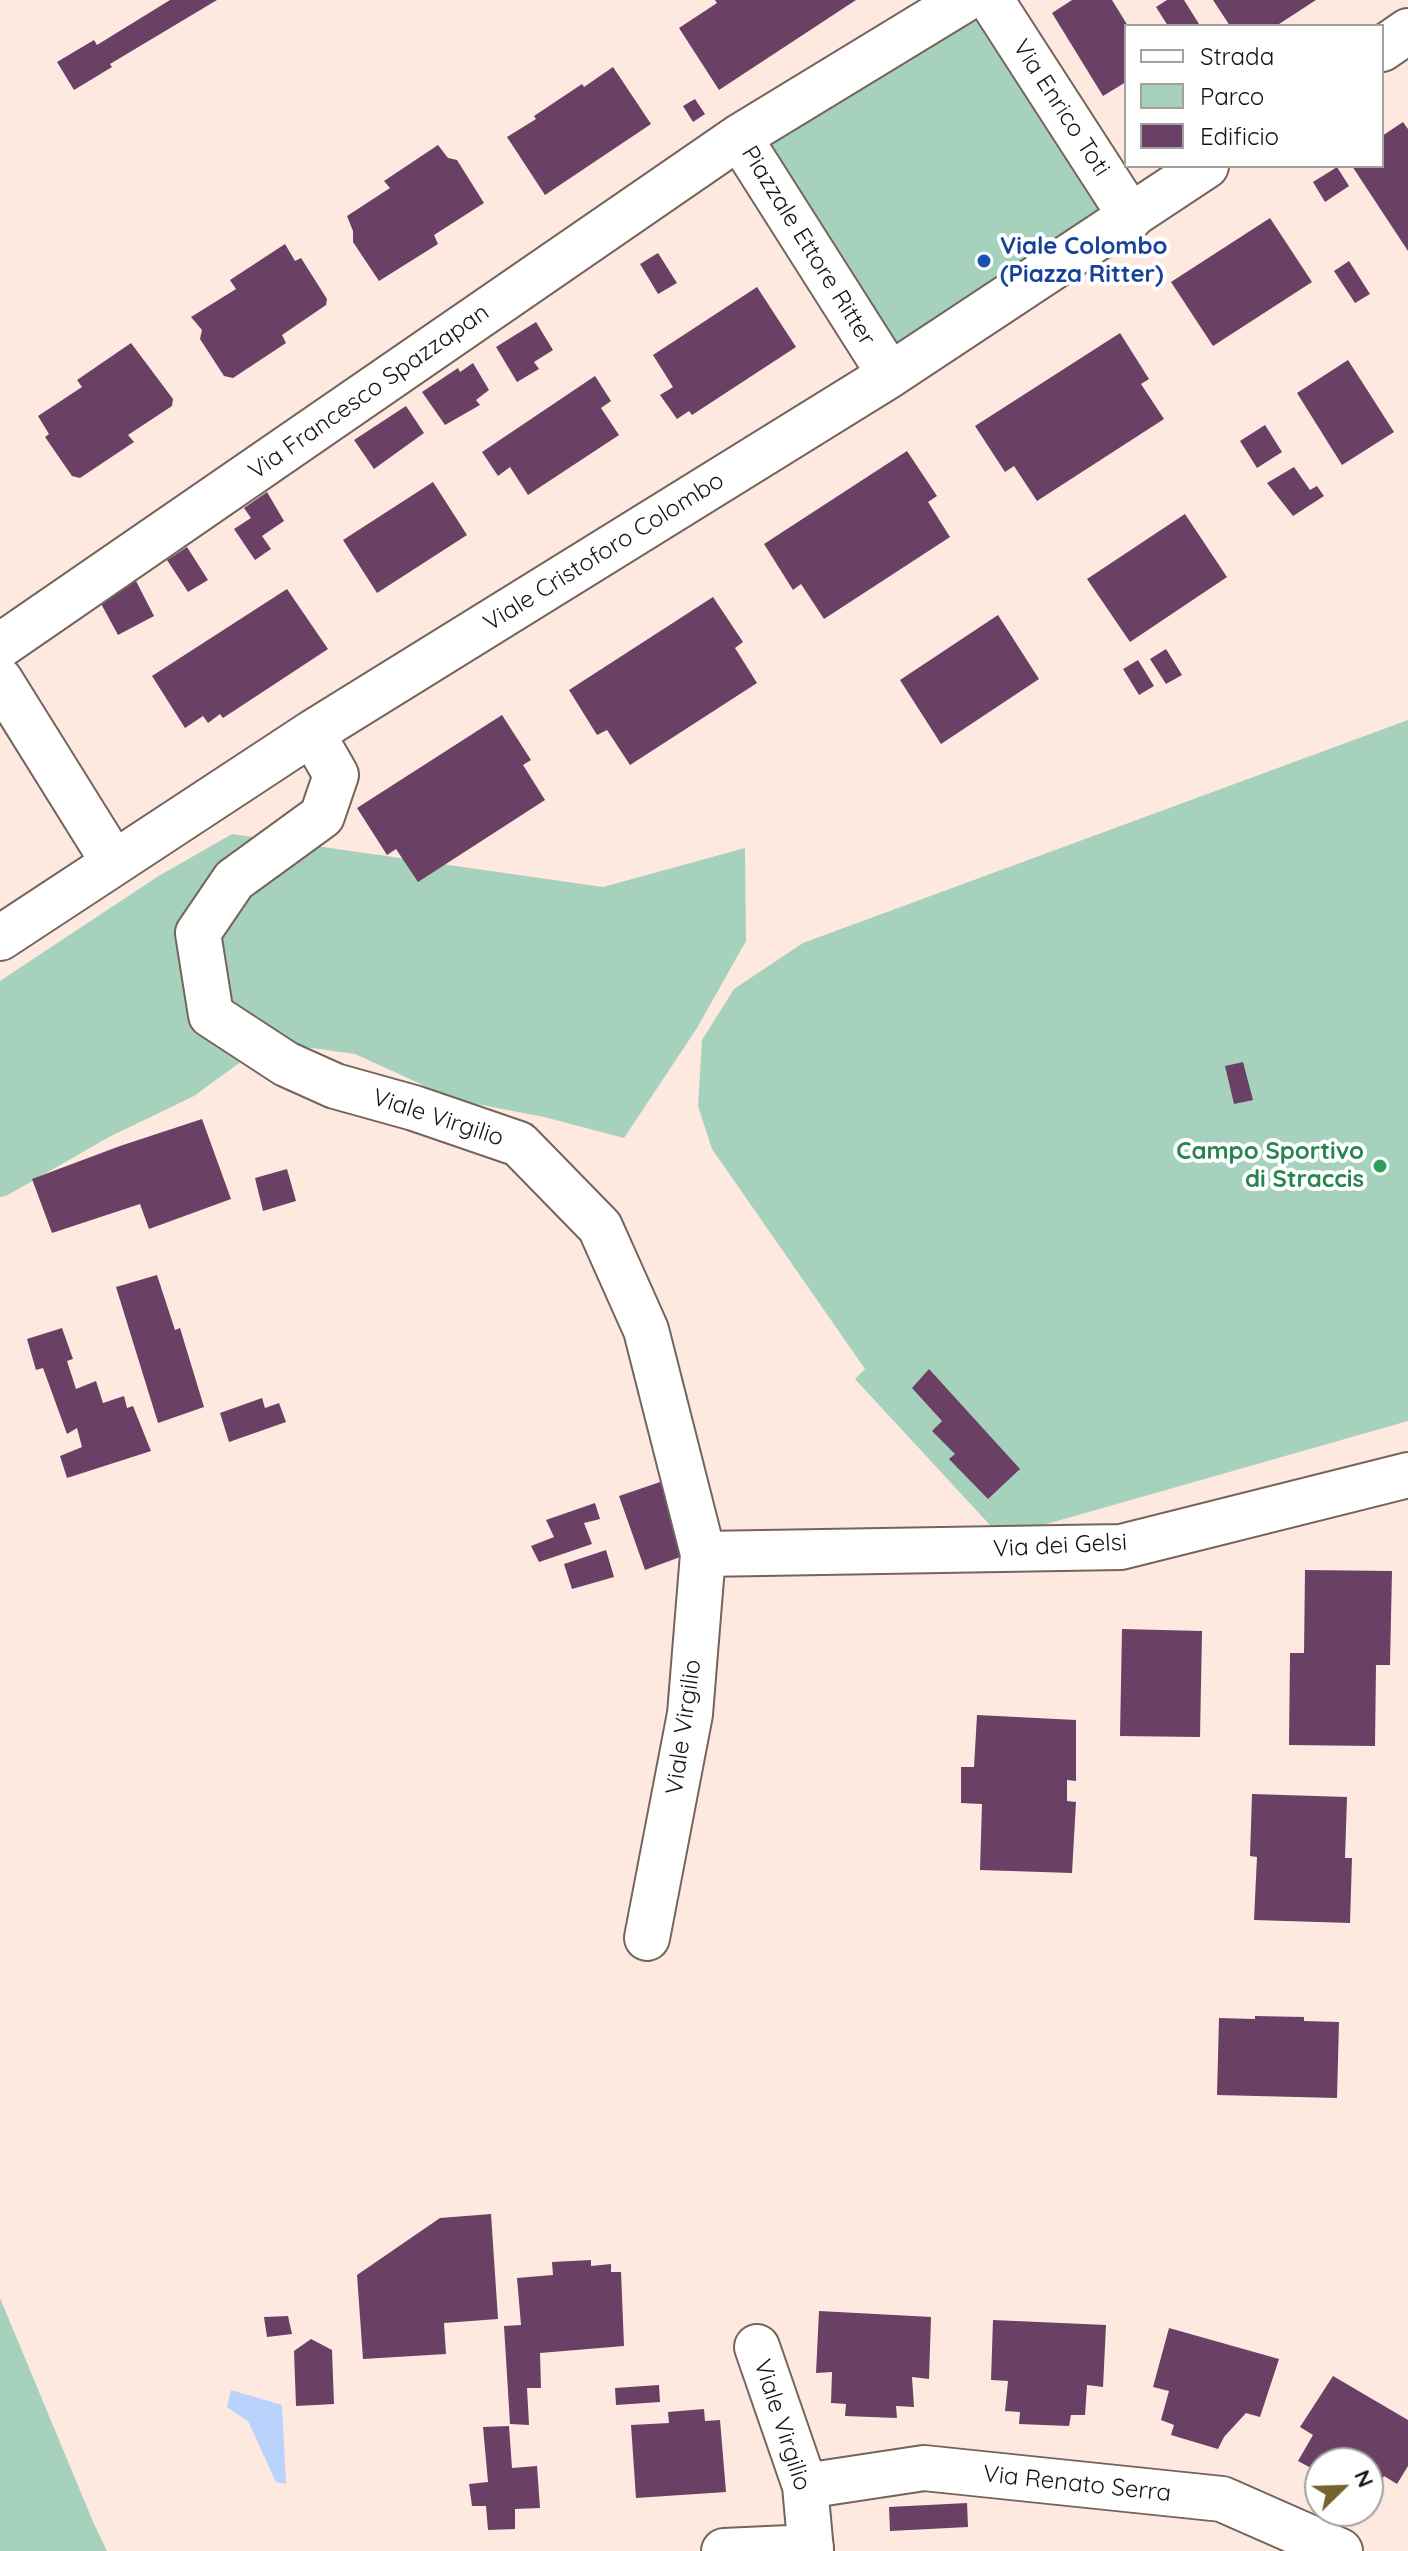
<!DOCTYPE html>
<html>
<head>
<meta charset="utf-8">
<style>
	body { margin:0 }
	#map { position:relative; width:1408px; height:2551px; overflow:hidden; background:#fde9df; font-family:Quicksand,sans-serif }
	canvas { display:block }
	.legend { position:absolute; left:1124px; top:24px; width:260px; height:144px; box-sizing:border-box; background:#fff; border:2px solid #a3a09f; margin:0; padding:10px 14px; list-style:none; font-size:24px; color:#19120f }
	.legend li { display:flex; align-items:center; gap:16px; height:40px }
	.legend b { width:40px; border:2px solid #a3a09f }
	.north { position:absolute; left:1304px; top:2447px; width:80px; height:80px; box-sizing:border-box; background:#fff; border:2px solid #a3a09f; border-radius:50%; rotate:67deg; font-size:22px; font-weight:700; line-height:32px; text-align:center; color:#19120f }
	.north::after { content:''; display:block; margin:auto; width:28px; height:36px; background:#766231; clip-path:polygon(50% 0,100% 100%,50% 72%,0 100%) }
</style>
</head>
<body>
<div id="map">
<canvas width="1408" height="2551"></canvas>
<ul class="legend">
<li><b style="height:10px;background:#fff"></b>Strada</li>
<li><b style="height:22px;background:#a6d1bd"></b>Parco</li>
<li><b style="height:22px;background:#6a4064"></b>Edificio</li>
</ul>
<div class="north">N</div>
</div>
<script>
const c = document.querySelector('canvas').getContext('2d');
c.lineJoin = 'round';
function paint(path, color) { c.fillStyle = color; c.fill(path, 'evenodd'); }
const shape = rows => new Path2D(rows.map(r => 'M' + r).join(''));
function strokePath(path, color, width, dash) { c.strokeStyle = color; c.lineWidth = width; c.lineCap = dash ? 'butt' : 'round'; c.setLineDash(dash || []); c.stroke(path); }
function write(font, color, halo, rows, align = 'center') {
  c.font = font + ' Quicksand,sans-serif'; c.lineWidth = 8; c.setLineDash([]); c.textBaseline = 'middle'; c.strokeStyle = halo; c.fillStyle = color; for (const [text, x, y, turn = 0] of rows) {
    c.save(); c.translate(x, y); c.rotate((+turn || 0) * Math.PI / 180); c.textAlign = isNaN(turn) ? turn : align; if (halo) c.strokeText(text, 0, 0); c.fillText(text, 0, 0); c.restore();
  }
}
paint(shape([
	[964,0,1131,217,890,375,739,137],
	[1408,720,1408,1421,1001,1537,855,1379,865,1369,712,1149,698,1106,702,1040,734,989,803,943],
	[232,834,603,887,745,848,746,941,697,1028,624,1138,544,1117,456,1100,355,1054,268,1042,194,1096,109,1137,6,1196,0,1197,0,981,157,877],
	[0,2298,94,2524,107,2551,0,2551]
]), '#a6d1bd');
paint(shape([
	[231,2390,282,2405,286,2484,276,2482,248,2421,227,2407]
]), '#bad3fc');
paint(shape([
	[170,0,217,0,110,64,112,67,74,90,57,62,94,40,97,45],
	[715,0,856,0,719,90,679,28,717,3],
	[1072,0,1112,0,1128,26,1126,26,1126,82,1103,96,1052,13],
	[1167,0,1184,0,1199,24,1168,26,1156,7],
	[1213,0,1316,0,1276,26,1230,26],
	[613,67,651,124,545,195,507,137,536,119,534,116,582,84,584,87],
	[695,99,705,114,693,122,683,106],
	[1403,122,1408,129,1408,251,1352,166,1382,166,1382,136],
	[438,145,448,158,457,160,484,203,434,235,438,244,379,281,353,242,353,231,347,216,390,188,384,181],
	[1337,167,1349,186,1325,202,1313,182],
	[1270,218,1312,282,1213,346,1171,282],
	[285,244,295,261,301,258,327,299,326,305,282,335,286,343,233,378,224,376,200,339,202,330,191,317,236,289,230,280],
	[658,253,677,283,658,294,640,264],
	[1349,261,1370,294,1355,303,1334,271],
	[757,287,796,347,692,415,689,411,677,419,660,395,673,387,653,355],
	[536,322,553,350,534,362,539,369,517,382,496,347],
	[1120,333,1149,379,1141,384,1164,419,1037,501,1014,466,1005,472,975,426],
	[131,343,173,399,172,406,128,435,134,442,80,478,72,476,45,437,49,434,38,416,82,387,77,380],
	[1348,360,1394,432,1342,465,1297,393],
	[473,363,489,390,476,400,480,405,445,425,422,392,458,368,460,372],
	[595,376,611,401,601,408,619,435,528,495,510,467,498,476,482,452],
	[406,406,424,433,374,469,354,440],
	[1265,425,1282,452,1257,468,1240,441],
	[907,451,937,496,928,502,950,537,824,619,801,584,793,590,764,544],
	[1294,467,1310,490,1317,486,1324,496,1293,516,1267,483],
	[433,482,467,535,377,593,343,540],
	[267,492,284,521,262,536,271,549,255,560,234,529,251,518,244,508],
	[1185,514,1227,577,1130,642,1087,579],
	[187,547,208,580,188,592,167,560],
	[136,581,154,616,118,635,99,600],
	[287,589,328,649,223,718,220,714,208,723,203,716,185,728,152,676],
	[713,597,743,642,735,648,757,683,630,765,607,730,597,735,569,690],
	[998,615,1039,679,941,744,900,680],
	[1166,649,1182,675,1166,684,1150,659],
	[1138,660,1154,686,1139,695,1123,669],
	[502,715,531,760,523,765,545,800,418,882,396,849,387,855,357,808],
	[1243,1062,1253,1100,1234,1104,1225,1066],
	[202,1119,231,1199,149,1229,140,1204,52,1233,32,1179,120,1146],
	[287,1169,296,1201,263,1211,255,1178],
	[157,1275,175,1330,180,1328,204,1407,158,1423,116,1287],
	[62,1328,73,1359,67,1361,76,1389,96,1381,103,1403,124,1396,127,1408,133,1406,151,1451,67,1478,60,1456,82,1447,77,1428,67,1434,43,1368,36,1370,27,1339],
	[929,1369,1020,1469,988,1499,949,1459,955,1454,932,1431,942,1421,912,1388],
	[262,1398,265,1408,279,1403,286,1422,229,1442,220,1413],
	[666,1480,691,1553,645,1570,619,1496],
	[595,1503,600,1519,584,1523,592,1544,539,1562,531,1546,554,1537,546,1520],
	[606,1550,614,1577,572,1589,564,1564],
	[1305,1570,1392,1571,1390,1665,1376,1665,1375,1746,1289,1745,1290,1653,1304,1653],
	[1122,1629,1202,1631,1200,1737,1120,1736],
	[977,1715,1076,1720,1076,1781,1067,1780,1067,1801,1076,1802,1072,1873,980,1870,982,1804,961,1803,961,1767,974,1767],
	[1252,1794,1347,1797,1345,1858,1352,1858,1350,1923,1254,1920,1257,1857,1250,1856],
	[1255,2016,1304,2017,1304,2021,1339,2022,1337,2098,1217,2095,1219,2018,1255,2019],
	[491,2214,498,2319,444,2323,446,2354,363,2359,357,2275,440,2218],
	[591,2260,591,2266,611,2264,611,2272,621,2272,624,2346,540,2353,541,2388,527,2388,529,2425,510,2424,504,2326,521,2325,517,2278,553,2275,552,2262],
	[819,2311,931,2317,929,2379,912,2377,914,2407,896,2406,897,2418,845,2416,846,2404,831,2403,832,2372,816,2373],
	[288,2316,292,2334,267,2337,264,2317],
	[993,2320,1106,2325,1103,2387,1087,2385,1085,2415,1071,2415,1069,2426,1019,2424,1020,2412,1005,2411,1008,2381,991,2380],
	[1169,2328,1279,2359,1260,2417,1246,2413,1224,2437,1218,2449,1171,2435,1174,2425,1161,2420,1169,2391,1153,2387],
	[311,2339,332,2350,334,2404,296,2406,294,2351],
	[1333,2376,1408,2420,1408,2466,1397,2484,1384,2476,1368,2503,1368,2463,1320,2463,1320,2487,1305,2479,1311,2468,1298,2461,1313,2435,1300,2427],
	[659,2385,660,2402,616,2405,615,2388],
	[704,2409,705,2421,720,2420,726,2492,636,2498,631,2425,669,2423,668,2412],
	[509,2426,512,2468,537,2466,540,2508,515,2509,515,2529,488,2530,486,2506,472,2506,469,2484,488,2482,483,2427],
	[967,2503,968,2527,890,2531,889,2507]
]), '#6a4064');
const minor = shape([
	[991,0,1131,217],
	[1382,49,1408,31],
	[739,137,890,375],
	[0,646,739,137,964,0],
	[0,680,114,863],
	[312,733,336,775,322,816,234,880,198,933,211,1015,286,1064,335,1086,414,1108,519,1144,600,1227,646,1330,703,1554,690,1714,647,1938],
	[0,938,312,733,890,375,1206,166],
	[703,1554,1121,1547,1408,1475],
	[757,2347,805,2486,811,2551],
	[805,2486,924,2468,1222,2499,1340,2551],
	[724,2551,811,2547]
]);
strokePath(minor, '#75645b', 48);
strokePath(minor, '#fff', 44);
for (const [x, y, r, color] of [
	[984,261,8,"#1a4fb4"],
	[1380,1166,8,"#2e9e5b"]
]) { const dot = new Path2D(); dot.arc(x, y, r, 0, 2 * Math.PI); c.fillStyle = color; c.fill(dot); strokePath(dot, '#fff', 3); }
write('24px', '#19120f', '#fff', [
	["Via Enrico Toti",1061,108,57],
	["Piazzale Ettore Ritter",808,246,58],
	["Via Francesco Spazzapan",369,392,-35],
	["Viale Cristoforo Colombo",604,552,-32],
	["Viale Virgilio",438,1118,18],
	["Via dei Gelsi",1060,1546,-3],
	["Viale Virgilio",684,1727,-82],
	["Viale Virgilio",782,2425,72],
	["Via Renato Serra",1077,2484,6]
]);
write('bold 24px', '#164399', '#fff', [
	["Viale Colombo",1000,247],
	["(Piazza Ritter)",1000,275]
], 'left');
write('bold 24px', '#27864d', '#fff', [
	["Campo Sportivo",1364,1152],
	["di Straccis",1364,1180]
], 'right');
</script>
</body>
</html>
